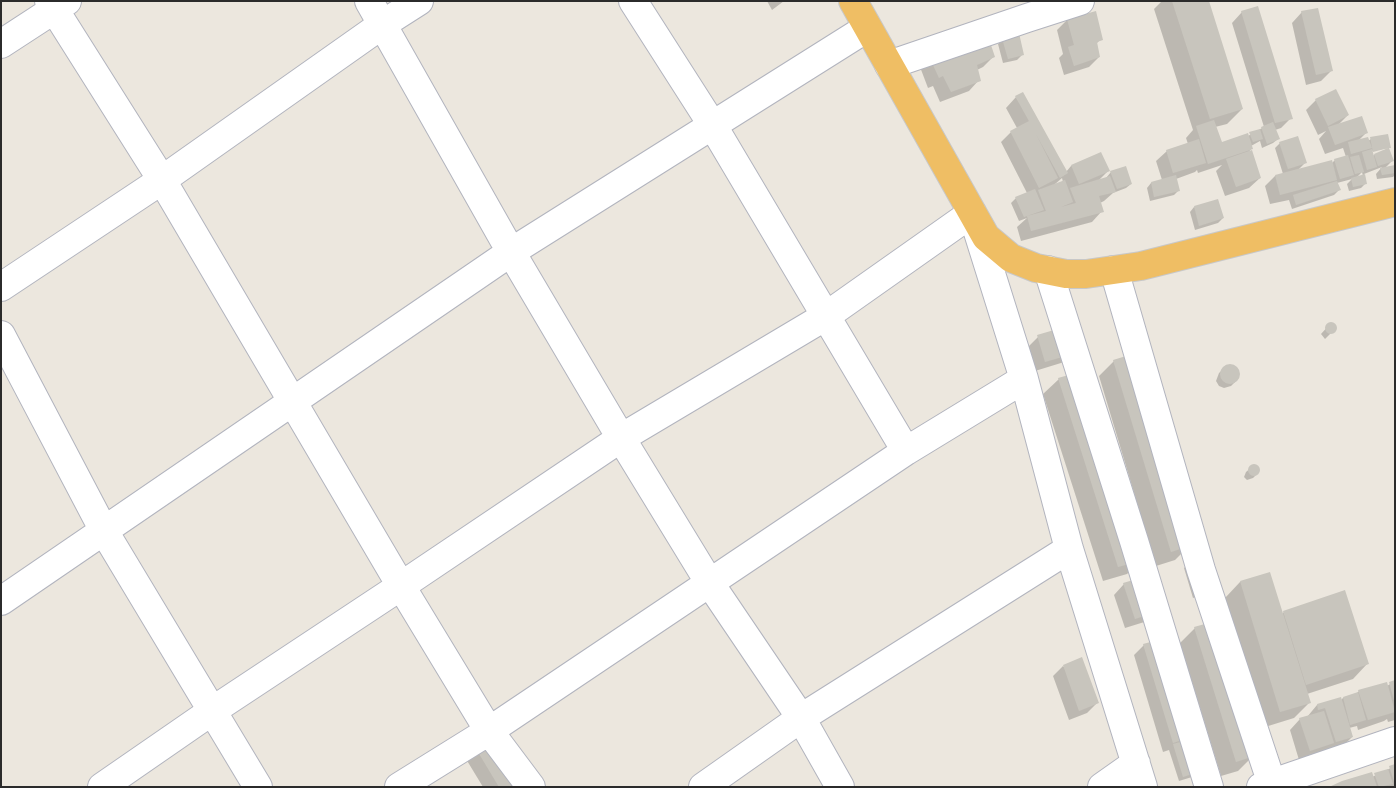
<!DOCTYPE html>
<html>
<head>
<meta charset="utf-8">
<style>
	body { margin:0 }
	#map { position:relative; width:1396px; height:788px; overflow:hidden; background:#ece7de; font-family:Figtree,sans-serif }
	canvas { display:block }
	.frame { position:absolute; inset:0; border:2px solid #2b2b2b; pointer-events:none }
</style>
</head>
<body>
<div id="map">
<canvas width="1396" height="788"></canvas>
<div class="frame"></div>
</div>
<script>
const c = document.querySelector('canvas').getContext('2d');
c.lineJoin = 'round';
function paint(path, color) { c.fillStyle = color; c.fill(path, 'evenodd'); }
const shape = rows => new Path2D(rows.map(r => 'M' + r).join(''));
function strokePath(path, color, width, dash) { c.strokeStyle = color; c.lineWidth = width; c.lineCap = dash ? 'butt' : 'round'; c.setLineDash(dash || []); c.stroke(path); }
paint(shape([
	[767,1,784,1,772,10],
	[1162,1,1208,1,1242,109,1227,124,1215,127,1221,143,1248,136,1264,127,1232,23,1242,12,1291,118,1281,128,1275,130,1278,139,1273,143,1262,148,1260,141,1251,146,1252,148,1247,154,1260,178,1249,188,1225,196,1216,171,1222,165,1198,173,1197,170,1195,172,1176,179,1179,190,1174,195,1150,201,1147,188,1151,183,1162,180,1156,161,1167,151,1188,144,1186,138,1193,130,1154,9],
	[1095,12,1101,39,1096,44,1099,57,1089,67,1064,75,1059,58,1063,54,1057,30,1067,20],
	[1302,12,1331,71,1321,81,1306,85,1292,23],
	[1003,39,1022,55,1017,60,1003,63,998,44],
	[930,57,993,57,983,67,977,70,979,80,969,91,940,102,933,86,928,88,920,67],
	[1016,97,1066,172,1071,166,1100,154,1108,171,1098,181,1106,178,1111,172,1131,184,1126,188,1113,193,1104,201,1100,203,1102,211,1092,222,1021,241,1017,227,1027,218,1019,221,1011,203,1016,198,1027,193,1001,142,1011,132,1017,128,1006,108],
	[1062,178,1063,182,1054,185],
	[1316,100,1348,115,1337,126,1366,133,1358,141,1368,141,1371,139,1389,148,1371,151,1372,156,1388,150,1392,161,1385,168,1395,166,1395,175,1393,177,1377,179,1376,174,1382,167,1364,174,1366,183,1361,188,1349,191,1347,184,1352,179,1337,183,1339,190,1334,195,1292,209,1289,200,1270,204,1265,186,1275,176,1283,174,1275,148,1280,143,1306,162,1298,170,1331,164,1335,160,1346,157,1343,148,1325,154,1319,139,1326,131,1318,135,1306,110],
	[1362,172,1363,176,1356,178],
	[1194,207,1223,218,1218,223,1195,230,1190,212],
	[1330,324,1335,325,1336,328,1325,339,1321,334],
	[1038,337,1074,359,1035,371,1028,347],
	[1114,361,1190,545,1175,560,1156,566,1099,376],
	[1233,366,1237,369,1239,375,1237,380,1231,386,1224,388,1219,386,1216,381,1219,373,1224,368],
	[1059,379,1142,559,1127,574,1103,581,1043,394],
	[1254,465,1258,468,1258,473,1253,478,1247,480,1244,477,1246,472],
	[1189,563,1207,593,1193,598,1184,568],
	[1269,573,1282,614,1284,612,1368,663,1353,679,1307,694,1309,703,1294,718,1265,727,1225,598,1240,582],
	[1124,584,1154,619,1125,628,1114,595],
	[1195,628,1253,756,1238,771,1221,776,1180,643],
	[1157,641,1192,777,1179,781,1169,750,1163,752,1134,655,1144,645],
	[1063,666,1097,703,1087,713,1069,720,1053,676],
	[1395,681,1395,720,1388,722,1387,719,1384,721,1358,730,1357,726,1349,728,1352,737,1342,747,1326,752,1325,750,1323,753,1299,760,1290,730,1300,719,1307,717,1317,705,1340,698,1341,700,1343,698,1356,694,1359,691,1387,686],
	[476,748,512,787,483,787,466,759],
	[1395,766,1395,787,1331,787,1372,777]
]), '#0003');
paint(shape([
	[1172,1,1209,1,1243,109,1210,119],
	[1258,6,1293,119,1275,123,1241,11],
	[1318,8,1333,71,1316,75,1301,11],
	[1096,11,1103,40,1097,42,1100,57,1074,66,1068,47,1074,45,1067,19],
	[1019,33,1024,55,1008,59,1002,38],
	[988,36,995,57,977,65,981,81,951,92,943,76,939,78,929,56],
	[1336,89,1349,115,1328,126,1315,99],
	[1023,92,1068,173,1060,178,1036,134,1058,178,1039,188,1010,131,1029,121,1015,96],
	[1362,116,1368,133,1335,145,1328,127],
	[1214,120,1222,142,1248,133,1253,149,1208,164,1196,126],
	[1273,122,1280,139,1267,144,1261,127],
	[1260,129,1263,139,1253,142,1249,132],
	[1388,134,1391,148,1389,148,1394,161,1378,166,1374,154,1388,148,1373,152,1370,137],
	[1298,136,1307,163,1288,169,1279,142],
	[1368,137,1372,148,1351,154,1348,142],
	[1199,139,1206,163,1173,173,1166,150],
	[1372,149,1377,167,1367,170,1362,152],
	[1252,150,1261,178,1236,187,1226,159],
	[1101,152,1110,171,1079,184,1071,165],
	[1348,155,1354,175,1340,179,1334,159],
	[1359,155,1364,172,1355,174,1350,157],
	[1332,160,1337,180,1280,195,1275,175],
	[1395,165,1395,173,1382,175,1380,168],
	[1126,166,1132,184,1117,189,1110,171],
	[1365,174,1367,184,1353,187,1351,178],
	[1176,175,1180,191,1154,197,1151,182],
	[1110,176,1116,192,1099,196,1104,212,1031,231,1027,216,1046,211,1038,190,1065,180,1073,202,1061,207,1076,203,1070,188],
	[1337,181,1341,190,1296,205,1293,195],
	[1035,189,1044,210,1024,217,1015,197],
	[1218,199,1224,218,1199,226,1194,206],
	'1325 328a6 6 0 1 1 12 0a6 6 0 1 1-12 0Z',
	[1078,323,1086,350,1045,362,1037,335],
	[1136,353,1192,545,1171,552,1113,360],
	'1220 374a10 10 0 1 1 20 0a10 10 0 1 1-20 0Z',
	[1083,371,1143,560,1118,567,1058,378],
	'1248 470a6 6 0 1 1 12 0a6 6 0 1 1-12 0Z',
	[1270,572,1311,703,1280,712,1240,581],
	[1154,574,1165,609,1135,619,1123,583],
	[1345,590,1369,664,1306,685,1283,611],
	[1212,622,1254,756,1236,762,1194,627],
	[1158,640,1188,738,1173,743,1143,644],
	[1082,657,1099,703,1079,711,1063,665],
	[1395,680,1395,700,1394,700,1389,682],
	[1387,682,1395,712,1368,720,1358,690],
	[1358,692,1366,720,1350,725,1343,697],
	[1341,697,1353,737,1336,742,1325,708,1318,710,1317,704],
	[1324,711,1334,743,1310,751,1299,718],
	[488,740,516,785,513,787,499,787,475,747],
	[1188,740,1198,772,1183,777,1173,744],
	[1395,764,1395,781,1394,781,1389,766],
	[1388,769,1393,784,1379,787,1374,773],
	[1372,772,1377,787,1329,787,1342,781]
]), '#c8c5bd');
const minor = shape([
	[49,1,162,180,401,586,489,731,531,787],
	[369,1,511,252,621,438,709,582,801,718,840,787],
	[633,1,713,126,906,451],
	[1,44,67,1],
	[889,65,1027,18,1080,1],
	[1048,270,1134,541,1209,787],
	[1114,270,1201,570,1272,784],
	[1,287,162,180,383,24,419,1],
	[1,335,104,531,258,787],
	[1,601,511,252,867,28],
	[102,787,212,711,401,586,621,438,826,316,972,213,1024,379,1069,549,1143,787],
	[399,787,489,731,906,451,1024,379],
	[703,787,801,718,1069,549],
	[1102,787,1136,763],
	[1261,787,1395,741]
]);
const trunk = shape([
	[853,1,986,237,1011,258,1036,268,1066,274,1086,274,1141,266,1395,202]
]);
strokePath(minor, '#b2b4be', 30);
strokePath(trunk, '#c8c8c8', 30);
strokePath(minor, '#fff', 28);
strokePath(trunk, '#efbe64', 28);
</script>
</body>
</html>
